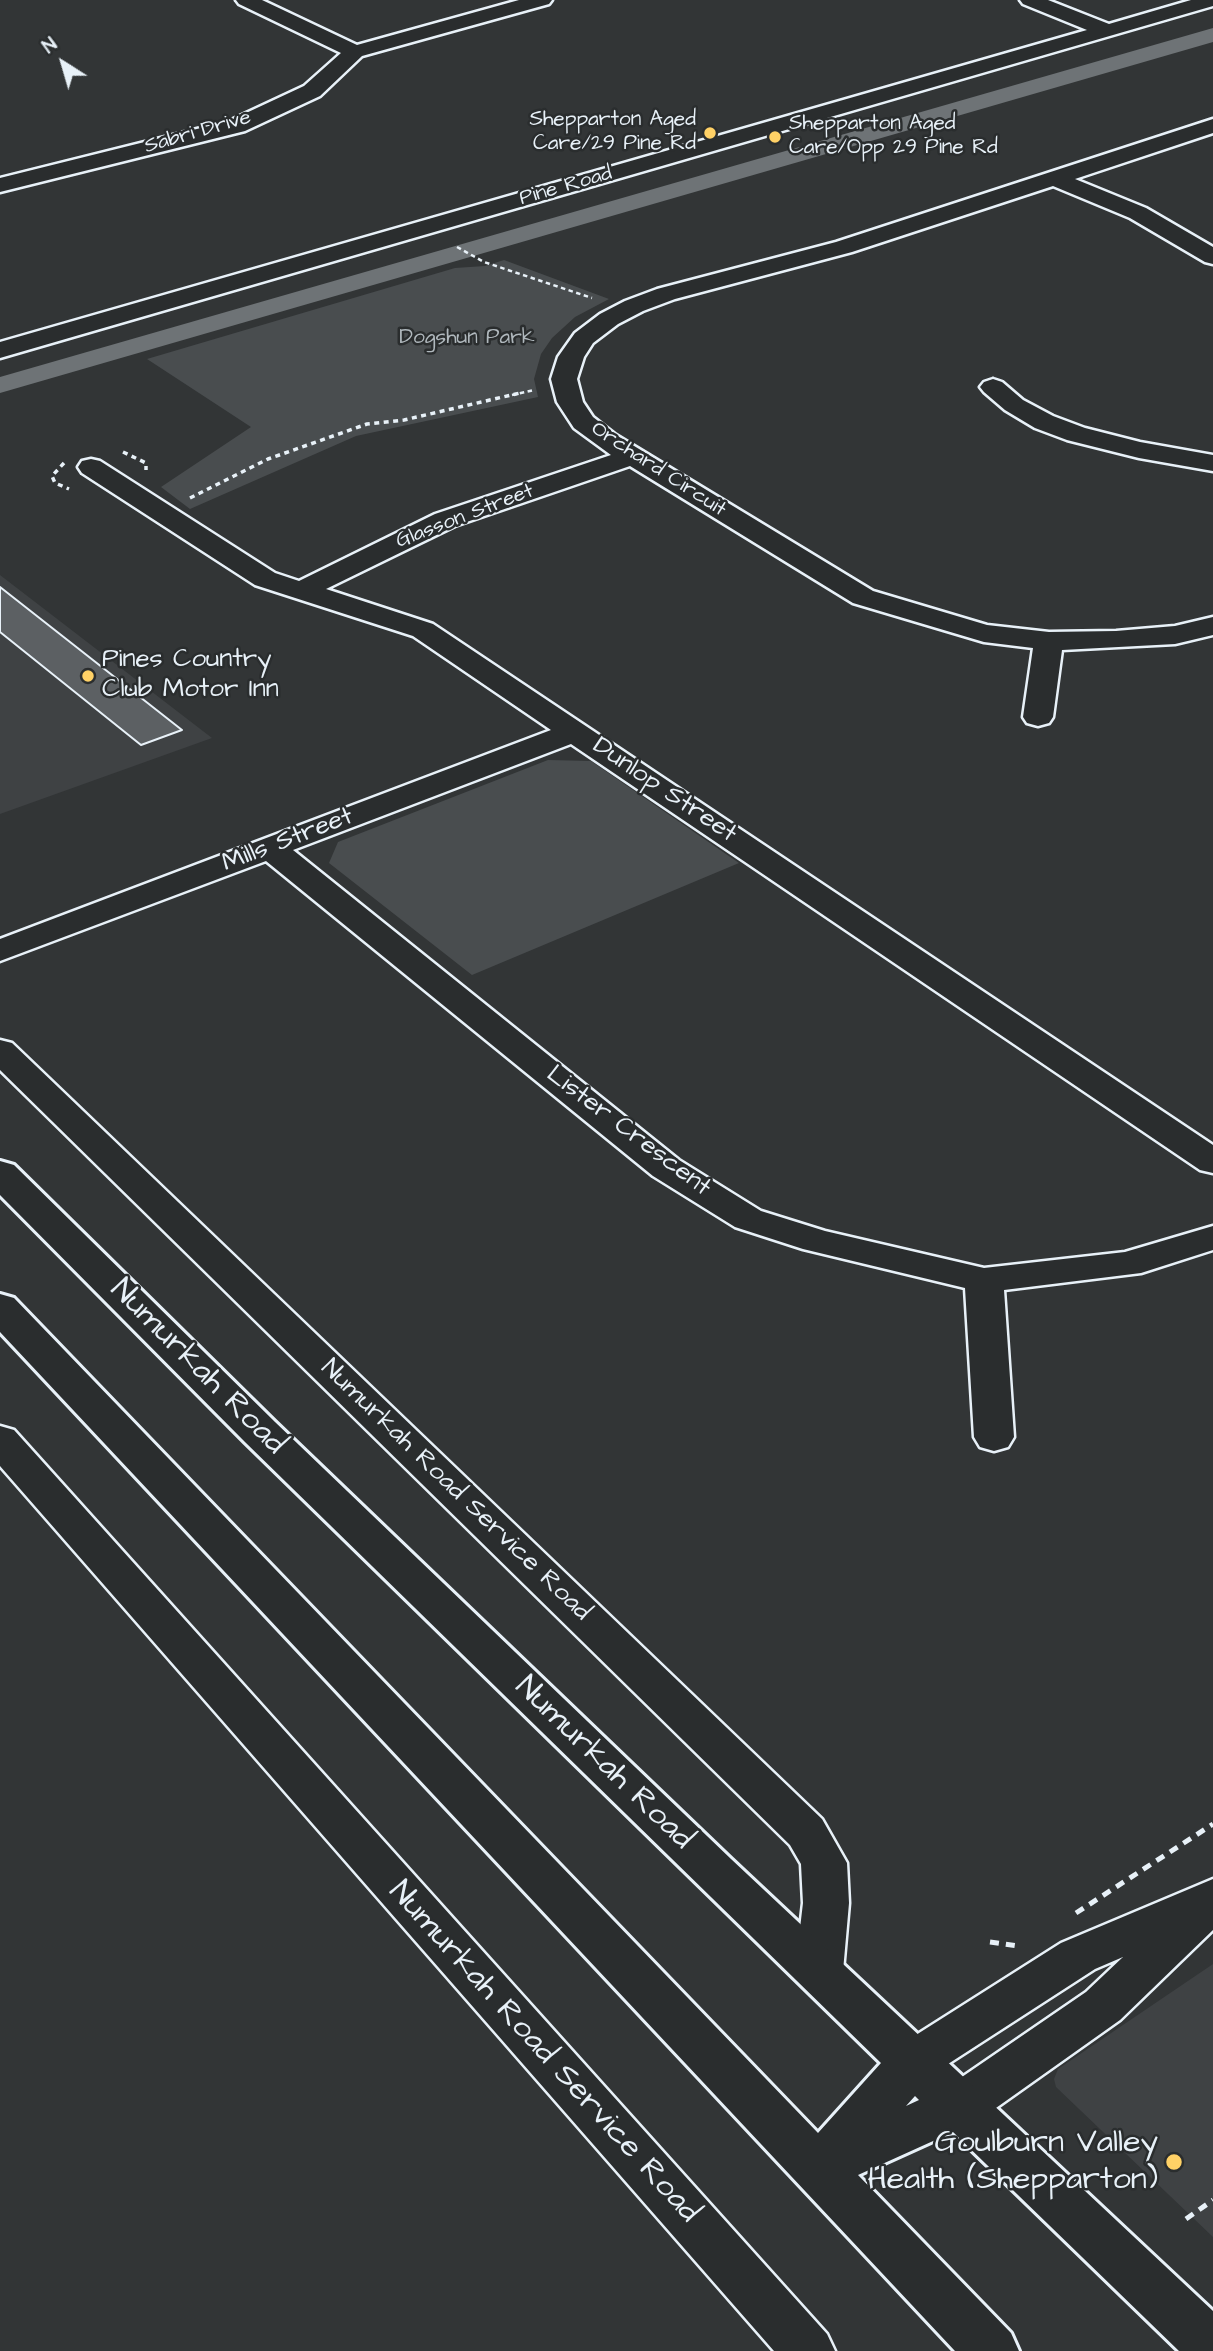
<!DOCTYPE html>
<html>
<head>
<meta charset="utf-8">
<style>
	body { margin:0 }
	#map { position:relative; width:1213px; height:2351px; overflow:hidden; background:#323536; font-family:"Architects Daughter",sans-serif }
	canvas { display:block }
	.north { position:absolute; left:28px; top:28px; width:70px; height:70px; -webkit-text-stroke:5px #2a2d2e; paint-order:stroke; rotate:323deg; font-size:19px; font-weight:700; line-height:28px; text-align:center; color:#e8f1f8 }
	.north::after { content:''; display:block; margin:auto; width:24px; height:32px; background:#e8f1f8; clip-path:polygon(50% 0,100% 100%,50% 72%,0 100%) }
</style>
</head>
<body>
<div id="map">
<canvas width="1213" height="2351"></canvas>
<div class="north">N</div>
</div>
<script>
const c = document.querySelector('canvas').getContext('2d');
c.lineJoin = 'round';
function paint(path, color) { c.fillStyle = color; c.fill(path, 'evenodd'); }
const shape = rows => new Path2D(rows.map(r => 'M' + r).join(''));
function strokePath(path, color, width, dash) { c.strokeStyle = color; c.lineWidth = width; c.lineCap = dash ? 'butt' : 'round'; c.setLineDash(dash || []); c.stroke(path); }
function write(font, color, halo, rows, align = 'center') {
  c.font = font + ' "Architects Daughter",sans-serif'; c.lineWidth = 5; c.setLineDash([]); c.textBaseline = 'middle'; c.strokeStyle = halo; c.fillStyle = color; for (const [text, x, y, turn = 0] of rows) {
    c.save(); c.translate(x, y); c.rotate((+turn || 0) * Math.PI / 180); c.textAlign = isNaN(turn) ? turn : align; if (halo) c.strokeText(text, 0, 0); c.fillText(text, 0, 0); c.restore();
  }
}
paint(shape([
	[0,575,212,738,0,814],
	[1213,1964,1213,2237,1056,2087,1054,2079,1058,2069]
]), '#3f4244');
paint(shape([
	[504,260,609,299,575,317,552,338,541,354,534,379,538,397,356,436,190,509,161,487,251,427,147,359,455,268,485,266],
	[548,760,591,761,739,863,472,975,329,863,338,842]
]), '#494d4f');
paint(shape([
	[1213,28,1213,42,0,393,0,377,1213,28]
]), '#6e7376');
const building = shape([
	[0,587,182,730,141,745,0,632,0,587]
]);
paint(building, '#5c6063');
strokePath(building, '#e8f1f8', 2);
const minor = shape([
	[236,0,262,0,357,45,519,0,552,0,549,4,362,56,320,96,245,131,0,192,0,178,229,121,304,86,341,53,239,4,236,0],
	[1020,0,1048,0,1109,24,1191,0,1213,0,1213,6,0,358,0,342,1087,30,1023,4,1020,0],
	[1213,119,1213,133,1075,179,1146,208,1213,247,1213,264,1205,262,1130,218,1053,186,852,252,675,299,643,311,618,324,593,343,584,357,577,379,583,402,593,417,616,435,873,591,987,625,1049,632,1116,631,1175,626,1213,617,1213,635,1175,644,1062,650,1053,717,1049,723,1038,726,1027,723,1023,717,1033,648,984,642,853,603,630,466,455,526,326,589,433,624,1213,1145,1213,1173,1200,1170,571,744,293,850,679,1160,761,1211,825,1231,984,1268,1125,1252,1213,1226,1213,1250,1141,1273,1004,1290,1014,1437,1008,1447,994,1451,980,1447,974,1437,965,1288,803,1249,735,1227,653,1176,266,861,0,961,0,939,551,730,413,636,255,585,82,473,78,467,82,461,91,459,100,461,275,573,299,581,435,514,611,455,574,428,557,402,551,379,558,357,575,333,600,314,625,301,657,289,836,242,1213,119],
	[993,379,1002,382,1023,400,1053,416,1085,428,1140,442,1213,455,1213,471,1139,458,1067,440,1035,428,1005,410,984,392,980,387,984,382,993,379],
	[0,1040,12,1043,822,1819,847,1863,849,1903,843,1971,836,1985,819,1990,802,1985,795,1971,803,1903,801,1864,790,1845,0,1070,0,1040],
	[0,1426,14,1430,827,2334,835,2351,774,2351,0,1466,0,1426],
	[1213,1879,1213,1930,1120,2020,979,2120,961,2126,943,2120,936,2105,943,2090,1086,1992,1123,1957,1095,1969,931,2075,914,2081,897,2075,889,2061,897,2047,1061,1943,1213,1879]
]);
const highway = shape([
	[0,1161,14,1165,275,1422,731,1859,1213,2311,1213,2351,1179,2351,953,2132,858,2175,1011,2333,1019,2351,955,2351,0,1332,0,1294,14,1298,818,2133,881,2063,245,1442,0,1195,0,1161],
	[915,2096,919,2100,906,2106,915,2096]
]);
strokePath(minor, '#e8f1f8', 5);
strokePath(highway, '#e8f1f8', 6);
strokePath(shape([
	[457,247,484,262,592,298],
	[512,395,534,390]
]), '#e8f1f8', 2.5, [4.5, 3.5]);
strokePath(shape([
	[123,452,146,463,146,470],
	[64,463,52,476,55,483,69,489],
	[190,498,268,459,367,424,404,420,520,393]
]), '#e8f1f8', 3.5, [5, 4.5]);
strokePath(shape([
	[1076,1913,1213,1824],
	[990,1942,1018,1946],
	[1186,2219,1213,2200]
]), '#e8f1f8', 5, [9, 7]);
paint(minor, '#2a2d2e');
paint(highway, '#2a2d2e');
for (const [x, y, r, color] of [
	[710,133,7,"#ffd166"],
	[775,137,7,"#ffd166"],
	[88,676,7,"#ffd166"],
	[1174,2162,9,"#ffd166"]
]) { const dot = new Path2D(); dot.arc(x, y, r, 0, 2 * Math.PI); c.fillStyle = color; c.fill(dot); strokePath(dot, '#2a2d2e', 2.5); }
write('21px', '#e8f1f8', '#2a2d2e', [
	["Shepparton Aged",696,121],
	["Care/29 Pine Rd",696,145],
	["Shepparton Aged",789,125,"left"],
	["Care/Opp 29 Pine Rd",789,149,"left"]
], 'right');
write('21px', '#e8f1f8', '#2a2d2e', [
	["Sabri Drive",198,133,-16],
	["Pine Road",566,187,-16],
	["Orchard Circuit",658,470,33],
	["Glasson Street",465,517,-21]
]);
write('21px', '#b0b8bd', '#2a2d2e', [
	["Dogshun Park",467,339]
]);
write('26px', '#e8f1f8', '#2a2d2e', [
	["Pines Country",102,661],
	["Club Motor Inn",102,691]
], 'left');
write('26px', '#e8f1f8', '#2a2d2e', [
	["Dunlop Street",664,791,34],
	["Mills Street",288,841,-21],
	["Lister Crescent",628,1132,37],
	["Numurkah Road Service Road",455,1491,44]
]);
write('32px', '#e8f1f8', '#2a2d2e', [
	["Numurkah Road",197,1368,45],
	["Numurkah Road",603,1764,44],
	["Numurkah Road Service Road",543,2053,48]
]);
write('32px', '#e8f1f8', '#2a2d2e', [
	["Goulburn Valley",1158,2144],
	["Health (Shepparton)",1158,2181]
], 'right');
</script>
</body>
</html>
